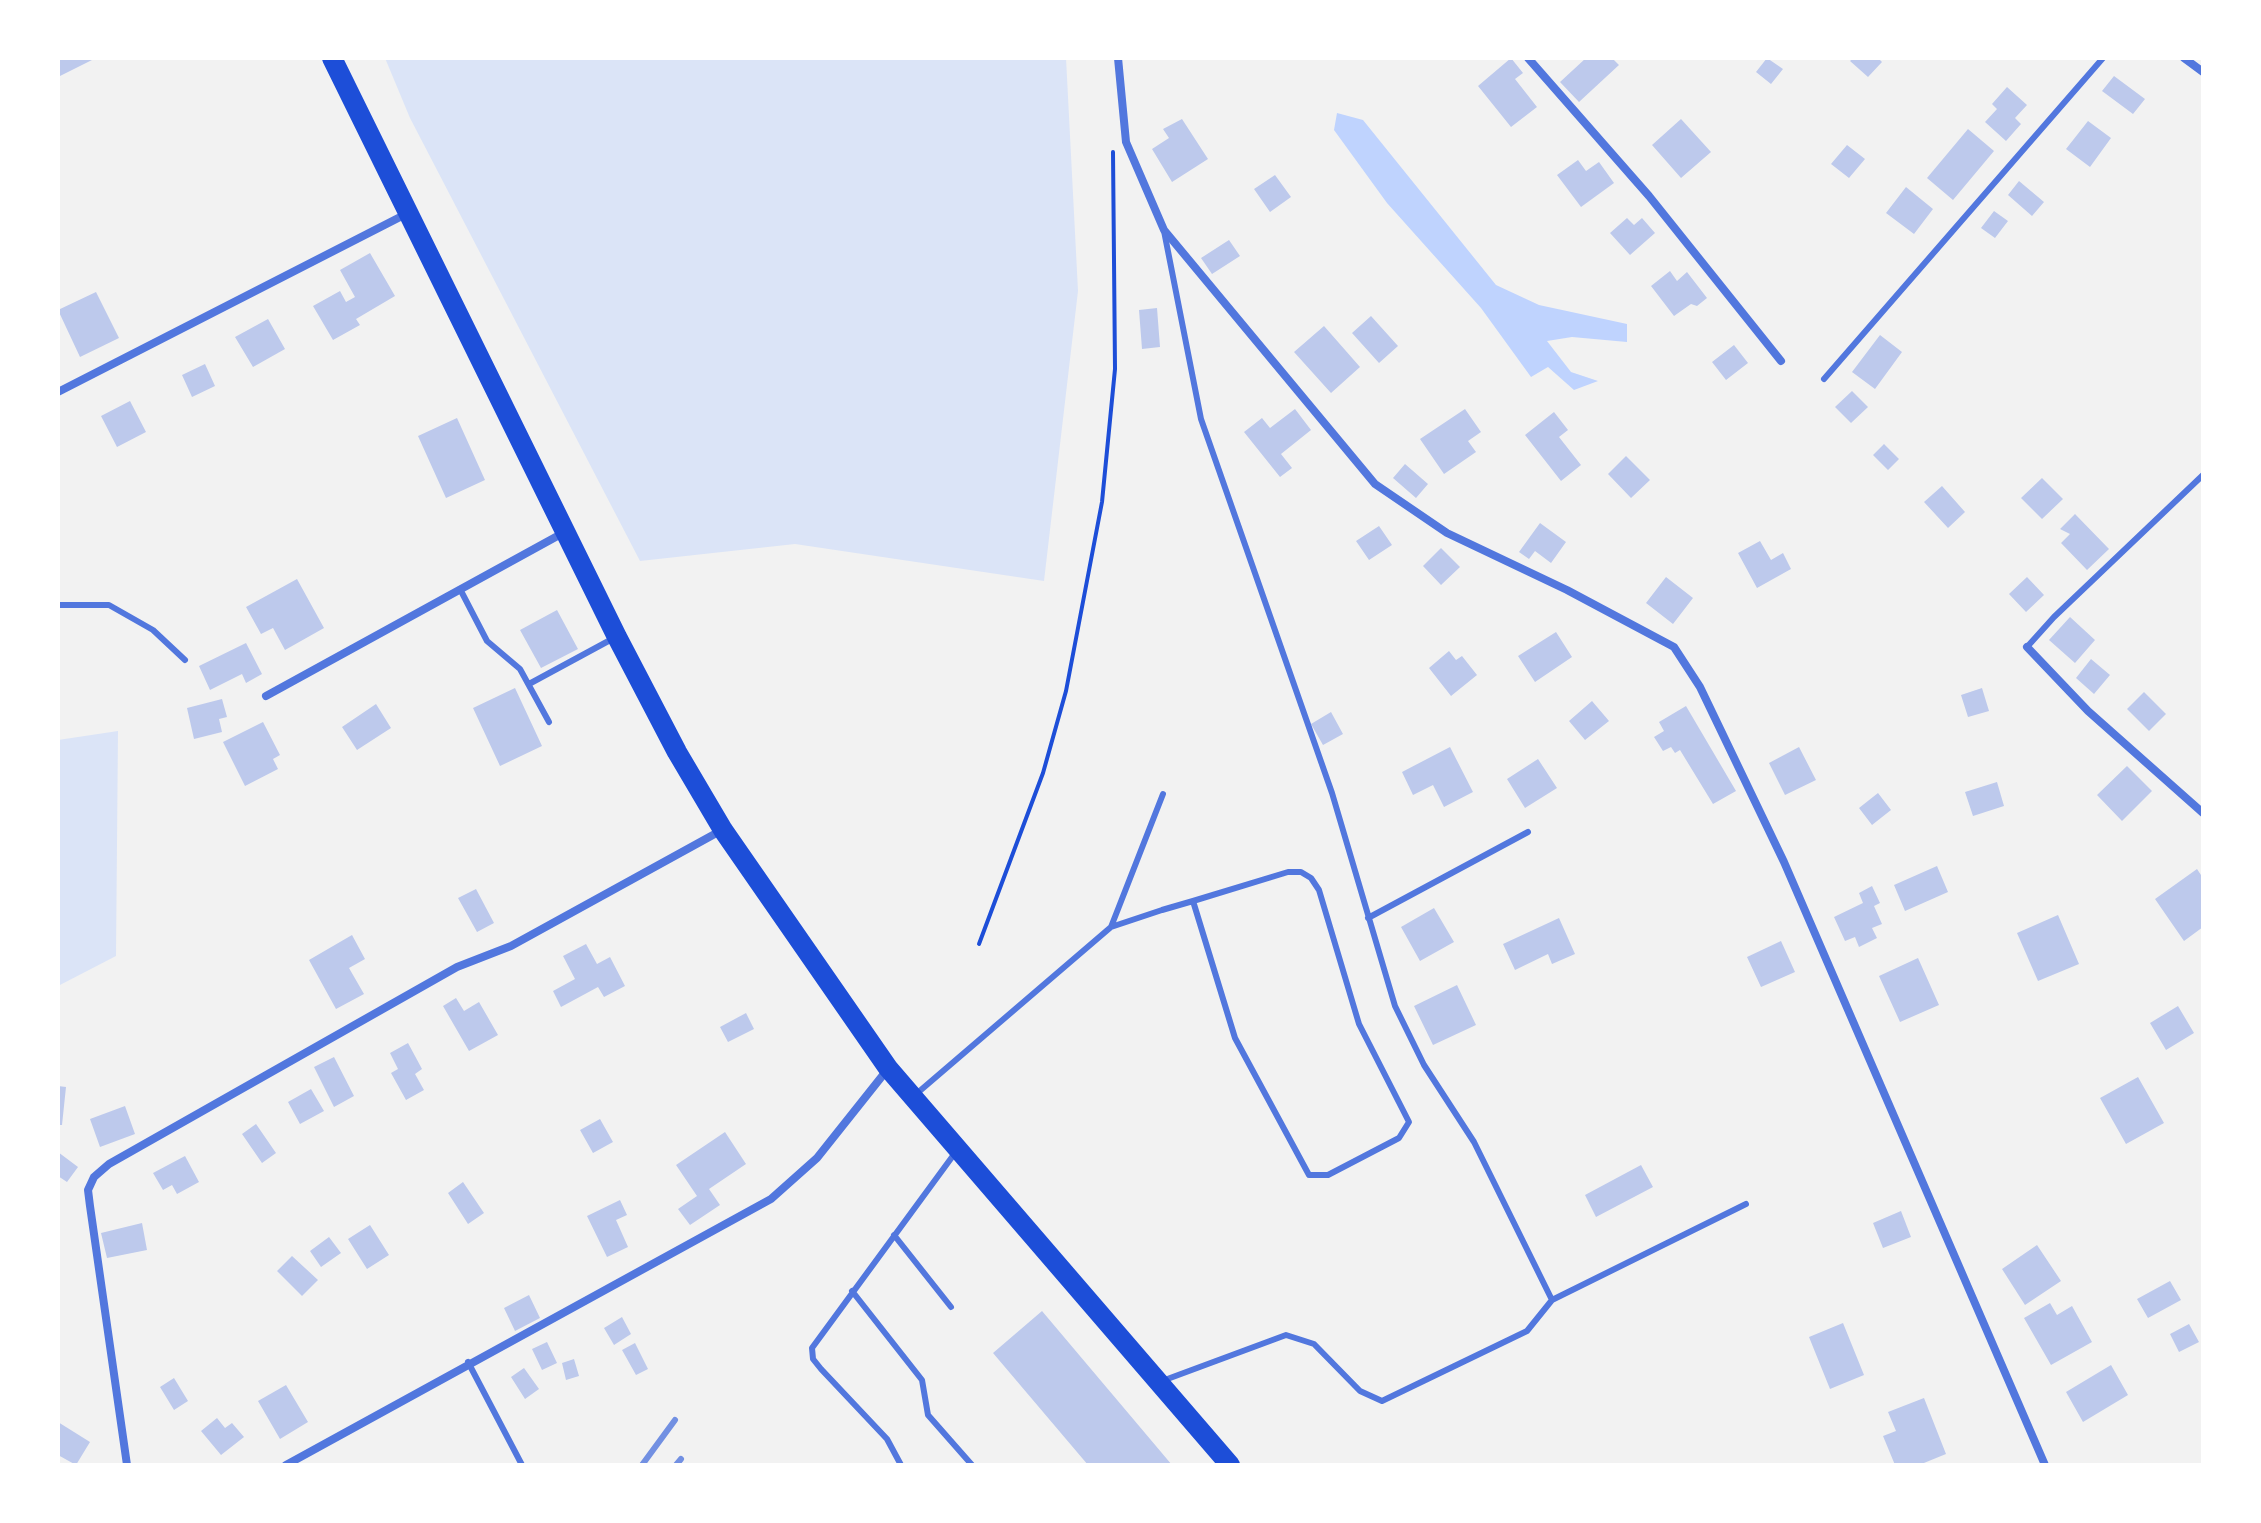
<!DOCTYPE html>
<html>
<head>
<meta charset="utf-8">
<style>
	body { margin:0 }
	#map { position:relative; width:2261px; height:1523px; overflow:hidden; background:#f2f2f2; font-family:"IBM Plex Sans",sans-serif }
	canvas { display:block }
	.frame { position:absolute; inset:0; border:60px solid #fff; pointer-events:none }
</style>
</head>
<body>
<div id="map">
<canvas width="2261" height="1523"></canvas>
<div class="frame"></div>
</div>
<script>
const c = document.querySelector('canvas').getContext('2d');
c.lineJoin = 'round';
function paint(path, color) { c.fillStyle = color; c.fill(path, 'evenodd'); }
const shape = rows => new Path2D(rows.map(r => 'M' + r).join(''));
function strokePath(path, color, width, dash) { c.strokeStyle = color; c.lineWidth = width; c.lineCap = dash ? 'butt' : 'round'; c.setLineDash(dash || []); c.stroke(path); }
paint(shape([
	[385,58,1066,58,1078,291,1044,581,795,544,640,561,410,118],
	[118,731,116,956,58,986,58,740]
]), '#dbe4f7');
paint(shape([
	[1337,113,1363,120,1496,285,1539,305,1627,324,1627,342,1572,337,1547,341,1571,372,1598,381,1574,390,1548,367,1531,377,1481,308,1387,203,1334,130]
]), '#bfd3fe');
paint(shape([
	[58,58,96,58,58,77],
	[1511,58,1523,73,1515,79,1537,107,1511,127,1478,86],
	[1586,58,1612,58,1619,65,1579,102,1560,82],
	[1767,58,1783,69,1771,84,1756,72],
	[1853,58,1878,58,1882,62,1868,77,1850,61],
	[2114,76,2145,99,2133,114,2102,91],
	[2007,87,2027,105,2015,118,2021,124,2006,141,1985,122,1997,109,1992,104],
	[1182,119,1208,159,1172,182,1152,149,1169,138,1163,129],
	[1681,119,1711,152,1681,178,1652,145],
	[2088,121,2111,138,2090,167,2066,149],
	[1968,129,1994,151,1953,200,1927,178],
	[1847,145,1865,159,1849,178,1831,164],
	[1578,160,1586,171,1599,162,1614,183,1581,207,1557,175],
	[1275,175,1291,197,1270,212,1254,189],
	[2019,181,2044,202,2032,216,2008,195],
	[1906,187,1933,209,1914,234,1886,213],
	[1994,211,2008,221,1995,238,1981,228],
	[1627,218,1634,225,1642,218,1655,233,1630,255,1610,233],
	[1229,240,1240,256,1212,274,1201,258],
	[370,253,395,296,356,319,360,325,333,340,313,306,340,291,346,302,355,297,340,270],
	[1670,271,1677,281,1687,272,1707,298,1697,306,1691,304,1674,316,1651,286],
	[96,292,119,338,80,357,58,310],
	[1157,308,1160,347,1142,349,1139,310],
	[1371,316,1398,346,1379,363,1352,333],
	[268,319,285,349,253,367,235,337],
	[1324,326,1360,367,1331,393,1294,352],
	[1880,335,1902,352,1875,389,1852,372],
	[1734,345,1748,363,1726,380,1712,362],
	[205,364,215,386,192,397,182,375],
	[1852,391,1868,407,1851,423,1835,407],
	[130,401,146,432,117,447,101,416],
	[1295,409,1311,430,1281,454,1292,468,1280,477,1244,432,1262,418,1270,428],
	[1465,409,1481,432,1468,441,1476,452,1444,474,1420,439],
	[1554,412,1568,430,1559,437,1581,465,1561,481,1525,435],
	[457,418,485,480,446,498,418,436],
	[1884,444,1899,459,1888,470,1873,455],
	[1626,456,1650,480,1631,498,1608,474],
	[1405,464,1428,484,1416,498,1393,478],
	[2042,478,2063,499,2042,519,2021,498],
	[1942,486,1965,512,1948,528,1924,502],
	[2075,514,2109,549,2087,570,2061,543,2070,534,2060,529],
	[1540,523,1566,542,1551,563,1535,551,1529,559,1519,552],
	[1379,526,1392,545,1369,560,1356,541],
	[1760,541,1771,560,1783,553,1791,569,1757,588,1738,553],
	[1441,548,1460,567,1441,585,1423,566],
	[1666,577,1693,598,1673,624,1646,603],
	[2027,577,2044,595,2026,612,2009,594],
	[297,579,324,628,285,650,273,628,261,634,246,607],
	[557,610,578,649,541,668,520,630],
	[2070,617,2095,640,2075,663,2049,640],
	[1556,632,1572,657,1535,682,1518,656],
	[246,643,262,674,246,683,242,674,210,690,199,666],
	[1449,651,1456,660,1462,656,1477,675,1451,696,1429,668],
	[2091,659,2110,675,2094,694,2076,678],
	[515,688,542,746,500,766,473,708],
	[1982,688,1989,711,1968,717,1961,695],
	[2144,692,2166,714,2149,731,2127,709],
	[222,699,227,717,219,719,222,732,194,739,187,708],
	[1592,701,1609,721,1585,740,1569,721],
	[376,704,391,728,357,750,342,727],
	[1686,706,1736,791,1713,804,1680,750,1675,753,1671,747,1663,751,1654,737,1664,731,1659,722],
	[1331,712,1343,734,1323,745,1311,724],
	[263,722,280,755,273,759,278,769,245,786,223,742],
	[1450,747,1473,792,1444,807,1433,785,1413,795,1402,772],
	[1799,747,1816,780,1785,795,1769,763],
	[1538,759,1557,788,1525,808,1507,779],
	[2127,766,2152,791,2122,821,2097,795],
	[1997,782,2004,806,1973,816,1965,792],
	[1878,793,1891,810,1872,825,1859,808],
	[1937,866,1948,892,1905,911,1894,885],
	[2197,869,2203,878,2203,927,2184,941,2155,899],
	[1872,886,1880,903,1874,906,1882,924,1872,928,1877,938,1859,947,1855,937,1845,941,1834,917,1863,903,1859,893],
	[476,889,494,923,477,932,458,898],
	[1434,908,1454,942,1420,961,1401,927],
	[2058,915,2079,964,2038,981,2017,933],
	[1559,918,1575,954,1552,964,1548,954,1515,970,1503,944],
	[352,935,365,959,349,968,364,994,336,1009,309,960],
	[1781,941,1795,972,1761,987,1747,957],
	[586,944,597,964,610,957,625,986,604,997,598,987,561,1007,553,991,575,979,563,956],
	[1918,958,1939,1005,1900,1022,1879,976],
	[1457,985,1476,1025,1433,1045,1414,1006],
	[456,998,464,1011,479,1002,498,1035,469,1051,443,1006],
	[2178,1006,2194,1033,2166,1050,2150,1023],
	[746,1013,754,1029,728,1042,720,1027],
	[408,1043,422,1069,415,1074,424,1090,406,1100,391,1073,398,1069,390,1053],
	[334,1057,354,1096,334,1107,314,1067],
	[2138,1077,2164,1123,2126,1144,2100,1098],
	[58,1086,66,1087,62,1125,58,1125],
	[311,1089,324,1111,300,1124,288,1102],
	[125,1106,135,1134,100,1147,90,1119],
	[600,1119,613,1142,593,1153,580,1130],
	[256,1124,276,1153,262,1163,242,1134],
	[725,1132,746,1164,709,1189,720,1205,690,1225,678,1209,697,1196,676,1165],
	[58,1152,78,1167,67,1182,58,1176],
	[185,1156,199,1182,177,1194,172,1185,163,1190,153,1173],
	[1641,1165,1653,1187,1596,1217,1585,1195],
	[463,1182,484,1213,468,1224,448,1193],
	[620,1200,627,1215,616,1220,628,1247,607,1257,587,1216],
	[1901,1211,1911,1237,1883,1248,1873,1223],
	[142,1223,147,1250,107,1258,101,1233],
	[370,1225,389,1255,367,1269,348,1239],
	[329,1237,341,1253,321,1267,310,1251],
	[2037,1245,2061,1281,2025,1305,2002,1269],
	[292,1256,318,1280,302,1296,277,1271],
	[2170,1281,2181,1300,2148,1318,2137,1299],
	[529,1295,540,1318,515,1331,504,1308],
	[2050,1303,2057,1315,2072,1306,2092,1342,2051,1365,2024,1318],
	[1042,1311,1172,1465,1088,1465,993,1353],
	[622,1317,631,1334,614,1345,604,1328],
	[1843,1323,1864,1375,1830,1389,1809,1337],
	[2189,1324,2199,1342,2179,1352,2170,1334],
	[547,1342,557,1363,542,1370,532,1349],
	[635,1343,648,1369,636,1375,622,1350],
	[574,1359,579,1376,566,1380,562,1363],
	[2111,1365,2128,1395,2083,1422,2066,1392],
	[524,1368,539,1389,525,1399,511,1377],
	[174,1378,188,1401,174,1410,160,1387],
	[286,1385,308,1422,280,1439,258,1401],
	[1924,1398,1946,1454,1919,1465,1895,1465,1883,1436,1896,1431,1888,1412],
	[217,1418,225,1428,232,1423,244,1437,221,1455,201,1431],
	[58,1422,90,1442,76,1465,58,1455]
]), '#bdc9ec');
strokePath(shape([
	[979,944,1043,773,1066,691,1102,502,1115,369,1113,152]
]), '#1d4ed8', 4);
strokePath(shape([
	[1164,231,1201,419,1332,793,1395,1006,1424,1065,1474,1142,1552,1300],
	[1824,379,2103,58],
	[460,589,487,641,520,669,549,722],
	[58,605,109,605,153,630,185,660],
	[2027,647,2054,617,2203,475],
	[529,684,614,638],
	[1368,918,1528,832],
	[1111,927,1162,910,1193,901,1288,872,1301,872,1311,878,1319,890,1359,1024,1409,1122,1399,1138,1328,1175,1309,1175,1235,1038,1193,901],
	[915,1095,1111,927,1163,794],
	[894,1235,951,1307],
	[852,1291,922,1380,928,1415,972,1465],
	[468,1362,522,1465],
	[1162,1381,1286,1335,1314,1344,1360,1391,1382,1401,1527,1331,1552,1300,1746,1204],
	[901,1465,887,1439,821,1369,813,1359,812,1348,955,1153]
]), '#5277de', 6);
strokePath(shape([
	[1118,58,1126,142,1164,230,1375,484,1447,533,1567,590,1674,647,1700,687,1784,862,2045,1465],
	[1528,58,1649,196,1781,361],
	[2184,58,2203,72],
	[58,392,408,213],
	[2027,647,2088,711,2203,813],
	[266,696,563,533],
	[127,1465,90,1206,88,1190,94,1177,109,1164,457,967,511,946,722,830],
	[286,1465,771,1199,817,1158,887,1070]
]), '#5277de', 8);
strokePath(shape([
	[332,58,617,637,677,752,723,830,888,1068,1230,1465]
]), '#1d4ed8', 20);
strokePath(shape([
	[642,1465,675,1420],
	[676,1465,681,1459]
]), '#7290e2', 6);
</script>
</body>
</html>
